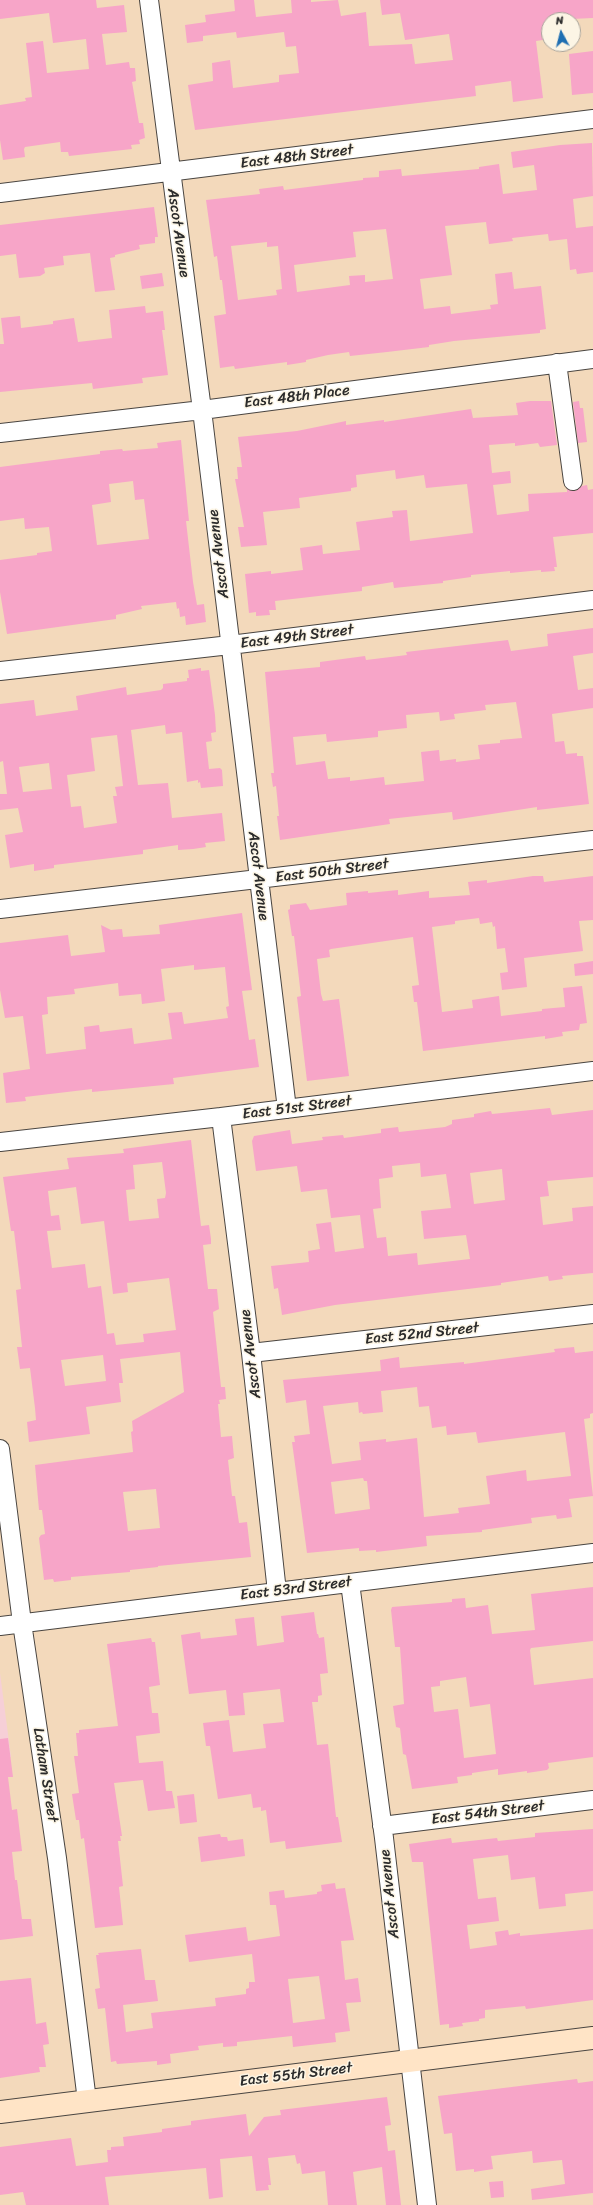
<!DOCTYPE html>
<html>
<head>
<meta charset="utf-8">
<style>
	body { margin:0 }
	#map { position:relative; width:593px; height:2205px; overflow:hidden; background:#f3d9bb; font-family:Sriracha,sans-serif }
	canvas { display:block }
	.north { position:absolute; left:541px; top:12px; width:40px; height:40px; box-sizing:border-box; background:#fcf5e5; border:1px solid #a8a49b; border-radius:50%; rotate:353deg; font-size:11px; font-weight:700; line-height:16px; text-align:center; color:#2b2b2b }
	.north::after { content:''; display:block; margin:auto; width:14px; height:18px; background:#1f6fb2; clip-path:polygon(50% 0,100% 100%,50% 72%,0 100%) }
</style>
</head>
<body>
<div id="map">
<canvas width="593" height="2205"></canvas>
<div class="north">N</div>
</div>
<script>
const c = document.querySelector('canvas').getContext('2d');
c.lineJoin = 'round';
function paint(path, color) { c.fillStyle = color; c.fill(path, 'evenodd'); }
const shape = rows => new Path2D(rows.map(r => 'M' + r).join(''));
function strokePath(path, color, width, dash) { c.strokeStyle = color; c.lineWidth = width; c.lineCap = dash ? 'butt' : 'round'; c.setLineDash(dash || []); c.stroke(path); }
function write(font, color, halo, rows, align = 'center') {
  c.font = font + ' Sriracha,sans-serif'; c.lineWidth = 3; c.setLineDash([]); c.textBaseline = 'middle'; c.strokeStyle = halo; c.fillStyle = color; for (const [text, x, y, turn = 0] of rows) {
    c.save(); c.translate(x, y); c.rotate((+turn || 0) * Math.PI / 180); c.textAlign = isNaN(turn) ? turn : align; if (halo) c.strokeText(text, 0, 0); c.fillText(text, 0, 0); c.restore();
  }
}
paint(shape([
	[0,1673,11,1757,0,1758]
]), '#f6cfd7');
paint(shape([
	[0,0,96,0,97,8,124,5,127,32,102,34,106,65,129,62,130,68,135,68,136,81,132,82,139,123,143,123,145,138,139,140,140,144,131,145,132,149,69,156,68,152,61,152,60,142,25,147,24,149,25,157,3,160,0,140,0,105,26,101,25,98,32,97,26,43,43,41,47,73,89,69,86,39,53,43,49,13,0,19],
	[234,0,254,0,256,17,292,13,291,0,311,0,311,2,338,0,341,16,366,12,369,46,412,44,415,64,453,60,449,34,405,40,400,13,382,15,380,0,593,0,593,18,549,20,549,39,536,41,543,98,513,102,511,81,475,86,476,96,195,130,188,85,213,81,212,63,230,60,233,88,279,82,279,75,299,73,296,46,286,47,284,32,237,38,236,32,203,36,203,41,187,43,185,25,206,22,205,15,235,11],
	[593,51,593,93,572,95,569,54],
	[592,143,593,196,573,199,576,228,593,226,593,272,577,274,576,269,570,270,567,239,549,241,548,234,512,238,513,241,489,244,486,222,445,226,452,275,420,279,424,309,450,306,451,314,491,309,490,305,498,304,495,274,512,272,514,289,541,286,546,329,540,330,540,333,454,341,429,345,429,347,387,352,350,356,349,352,328,355,306,360,306,362,287,365,287,362,235,369,234,366,220,368,214,316,226,314,222,280,220,280,217,256,214,257,206,200,260,194,259,189,283,186,284,190,363,180,363,178,379,177,379,171,401,169,402,176,479,169,479,167,499,164,503,194,537,190,534,165,513,168,511,152,560,145],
	[386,229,393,279,365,282,365,275,349,276,350,285,297,292,294,265,356,257,353,232],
	[267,242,267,247,278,246,282,289,276,290,277,295,238,300,231,246],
	[154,207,158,237,155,237,155,243,139,245,140,249,115,255,115,257,110,258,115,290,95,292,90,253,63,256,64,265,44,268,45,273,40,276,19,278,16,254,0,256,0,225],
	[162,273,164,286,142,289,140,276],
	[145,306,146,313,163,311,165,330,162,330,168,375,142,378,143,383,93,389,92,383,0,392,0,344,4,344,1,318,20,316,21,328,53,324,53,321,74,318,78,342,112,338,109,310],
	[530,401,551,401,557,445,540,447,538,443,515,446,515,443,489,445,492,473,510,471,511,483,493,485,497,515,529,511,528,494,567,492,567,489,575,491,582,486,587,485,588,490,593,489,593,533,553,537,557,567,554,567,555,571,541,572,541,570,510,573,510,571,471,575,471,577,443,581,443,583,394,588,393,582,362,587,362,591,275,601,276,610,269,610,270,615,256,616,256,612,249,613,245,574,271,571,271,574,303,570,300,548,322,545,323,554,360,550,356,522,393,517,392,511,407,510,410,541,473,533,467,484,426,488,424,475,396,479,395,470,356,475,357,487,351,488,351,491,299,498,300,508,263,512,267,545,241,547,238,527,244,527,235,479,238,479,237,467,242,467,238,437,297,431,346,421,346,425,384,420,384,422,471,409,473,418,518,415,516,403],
	[579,401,580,408,583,408,587,442,578,443,573,402],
	[181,440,189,521,186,521,193,582,197,605,204,604,206,622,186,625,185,616,180,617,179,608,177,609,176,602,141,606,142,609,116,615,116,619,7,634,0,592,0,560,37,555,37,553,52,551,49,527,25,529,24,518,0,521,0,467,100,454,100,451,122,449,123,451,158,448,157,443],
	[133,481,135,500,144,499,149,539,97,545,92,505,111,502,109,484],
	[593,628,593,653,573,656,578,690,593,688,593,708,552,714,555,742,564,741,566,754,577,753,577,756,583,756,589,804,537,810,537,807,453,820,452,812,389,819,390,824,280,840,277,816,279,816,276,786,273,787,271,773,274,773,265,672,320,667,320,662,365,656,366,660,407,655,406,652,508,640,511,651,548,646,547,634],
	[516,702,522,738,500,740,500,743,478,745,480,759,456,762,456,759,440,761,439,750,421,752,424,781,385,785,384,777,350,781,350,777,328,779,325,761,296,765,293,737,326,734,327,742,378,737,378,731,407,728,406,715,439,712,440,721,455,719,454,714,486,710,485,705],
	[201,668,201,671,209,670,215,715,216,732,211,733,212,741,206,742,209,769,220,768,222,770,223,786,201,788,200,782,198,783,198,780,187,782,182,732,166,734,165,725,131,730,138,785,168,783,172,818,222,813,225,841,205,843,206,847,193,849,178,850,178,845,143,850,143,854,54,865,54,868,34,871,34,864,10,868,5,835,23,832,18,808,0,810,0,794,7,794,3,761,0,762,0,704,34,700,36,716,78,710,76,696,126,687,127,695,161,690,163,688,163,684,187,681,187,678,189,678,188,670],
	[117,735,123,786,115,787,117,796,113,796,117,823,84,828,81,806,71,807,67,775,95,771,91,738],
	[49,763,52,789,23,792,19,767],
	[533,876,543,876,544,882,593,876,593,920,579,921,583,951,524,958,527,987,502,990,500,973,508,972,505,948,497,949,495,926,493,927,492,922,480,924,479,918,455,921,455,924,432,927,442,1012,473,1008,472,1000,499,996,501,1016,542,1011,542,1009,565,1007,563,988,582,986,587,1023,580,1024,579,1030,562,1032,563,1036,545,1039,545,1036,423,1051,417,1002,414,1002,412,986,419,985,413,937,331,949,329,950,330,957,317,959,321,994,323,1001,339,999,349,1076,307,1081,297,997,301,996,294,936,292,936,288,910,290,909,290,905,306,903,310,910,347,905,346,893,368,891,368,893,398,890,398,895,429,891,429,898,470,895,468,882,487,880,487,883],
	[242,913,252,990,242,991,249,1040,255,1039,259,1067,173,1078,174,1084,92,1092,92,1089,25,1097,26,1101,6,1103,3,1073,30,1069,23,1016,5,1018,0,990,0,943,68,935,71,956,105,952,101,925,111,930,122,929,123,937,160,934,159,925],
	[194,965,194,970,225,967,229,1006,226,1007,228,1018,184,1024,182,1012,168,1013,172,1039,134,1044,132,1028,100,1032,99,1025,84,1027,86,1049,46,1054,42,1015,48,1014,47,997,75,994,74,989,118,983,119,996,141,994,142,1004,165,1001,161,969],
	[593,961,593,974,575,976,574,964],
	[550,1108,552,1115,593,1110,593,1177,547,1181,549,1196,540,1197,543,1225,573,1221,572,1208,593,1206,593,1273,562,1276,563,1279,549,1281,548,1276,501,1283,501,1285,335,1305,282,1315,278,1288,274,1289,271,1266,309,1262,308,1251,320,1249,316,1224,331,1222,335,1252,364,1248,360,1215,331,1218,327,1189,301,1192,297,1166,256,1171,252,1141,254,1136,290,1130,292,1144,323,1140,322,1137,343,1135,344,1138,381,1133,381,1129,398,1127,399,1132,445,1127,452,1124,452,1120,474,1117,474,1114,491,1111,492,1114],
	[420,1163,421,1177,446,1174,451,1208,421,1211,424,1239,466,1235,470,1259,418,1265,417,1253,388,1256,386,1237,377,1238,373,1209,381,1208,379,1179,393,1177,392,1166],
	[502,1169,505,1200,474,1204,470,1173],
	[191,1140,201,1226,209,1225,211,1239,211,1244,203,1245,208,1289,217,1289,219,1309,213,1312,221,1387,225,1387,226,1399,219,1400,220,1404,218,1404,221,1437,232,1436,234,1458,228,1460,232,1496,235,1496,239,1523,247,1522,251,1557,158,1566,158,1567,130,1570,130,1572,71,1577,71,1580,54,1582,53,1579,44,1580,39,1538,41,1535,45,1534,42,1510,39,1510,35,1465,133,1452,131,1432,133,1431,132,1421,184,1392,180,1352,120,1359,123,1383,119,1383,121,1402,86,1407,90,1434,29,1442,27,1422,36,1420,35,1408,30,1368,20,1369,17,1347,22,1347,16,1290,21,1289,14,1231,11,1231,3,1177,69,1169,67,1158,124,1153,123,1149],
	[162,1162,166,1193,165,1198,157,1199,159,1218,129,1221,126,1190,135,1189,133,1165],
	[76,1187,81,1224,104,1221,113,1294,128,1292,127,1283,169,1278,176,1330,143,1334,144,1342,116,1345,114,1333,107,1334,101,1286,88,1288,85,1264,52,1268,47,1231,61,1230,59,1215,51,1216,48,1191],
	[103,1355,106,1381,65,1386,61,1360],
	[156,1489,160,1528,128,1531,123,1492],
	[574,1347,575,1353,593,1351,593,1413,590,1414,590,1418,584,1419,593,1496,569,1499,572,1517,557,1519,556,1515,531,1518,532,1523,482,1530,482,1532,426,1536,427,1546,376,1552,376,1550,359,1551,359,1548,307,1553,292,1442,295,1442,294,1436,310,1434,306,1400,286,1403,283,1380,381,1371,380,1360,399,1357,400,1368,464,1362,464,1364,555,1352,554,1349],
	[417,1387,419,1407,429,1406,432,1428,446,1426,447,1435,476,1432,478,1443,565,1432,571,1476,527,1481,526,1470,486,1476,490,1504,458,1508,459,1513,424,1517,417,1438,386,1442,386,1439,359,1442,361,1460,332,1464,323,1406,358,1402,359,1413,362,1412,363,1414,383,1412,381,1391],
	[363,1478,364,1481,367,1481,370,1509,335,1514,331,1482],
	[593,1587,593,1641,531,1648,530,1650,534,1685,593,1678,593,1757,548,1763,549,1768,547,1770,527,1773,527,1771,498,1775,498,1769,472,1773,472,1775,457,1777,458,1783,412,1789,406,1755,403,1754,400,1728,396,1727,393,1706,404,1704,400,1647,395,1647,391,1610,392,1607,452,1602,452,1599,465,1598,466,1608,488,1605,492,1634,535,1630,531,1594],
	[466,1677,470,1707,490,1704,496,1754,464,1758,458,1709,434,1712,431,1687,440,1686,440,1681],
	[314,1612,317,1634,318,1634,319,1638,324,1637,328,1673,320,1674,322,1695,318,1696,318,1702,312,1702,317,1745,328,1744,336,1817,338,1817,342,1842,286,1849,285,1841,270,1843,266,1810,261,1811,261,1807,253,1808,251,1794,218,1799,210,1746,206,1746,203,1723,229,1720,233,1752,266,1748,263,1724,284,1722,280,1689,243,1693,245,1715,229,1716,226,1690,189,1694,181,1635,200,1632,201,1639,237,1635,235,1619,254,1617,257,1646,284,1642,281,1616],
	[151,1638,152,1642,155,1642,160,1685,149,1687,152,1713,158,1713,160,1733,136,1736,139,1763,163,1761,166,1791,172,1791,175,1808,148,1811,143,1780,114,1783,122,1836,120,1836,121,1841,118,1841,123,1886,119,1887,123,1925,95,1928,84,1838,81,1839,79,1820,76,1820,72,1794,79,1793,74,1756,78,1756,76,1733,79,1733,79,1730,118,1726,107,1644],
	[8,1738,13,1777,8,1777,12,1810,17,1809,22,1851,12,1852,15,1880,17,1880,22,1919,31,1919,33,1936,0,1940,0,1739],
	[194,1794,197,1822,180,1824,177,1796],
	[593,1829,593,1891,565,1894,566,1906,539,1909,535,1877,511,1880,508,1855,473,1859,478,1899,496,1897,499,1921,467,1925,470,1949,497,1945,495,1932,508,1930,509,1935,520,1933,520,1936,593,1929,593,2000,526,2009,525,2006,485,2010,485,2018,479,2019,479,2021,462,2023,463,2026,449,2028,449,2024,440,2025,423,1862,412,1862,409,1844,451,1838,452,1843,497,1838,498,1841,535,1837,535,1833],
	[220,1834,221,1837,227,1837,228,1841,243,1839,245,1856,201,1862,198,1837],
	[335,1883,336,1889,345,1888,354,1940,341,1941,345,1980,358,1978,361,2002,346,2003,350,2031,335,2033,336,2042,293,2047,292,2036,237,2042,237,2046,223,2047,223,2043,198,2046,199,2050,170,2054,171,2063,157,2065,157,2061,117,2064,116,2061,111,2062,105,2008,98,2009,95,1989,100,1988,96,1955,99,1955,98,1953,141,1949,145,1980,155,1980,158,2001,123,2005,126,2032,153,2028,151,2013,216,2006,215,1998,246,1994,246,1989,249,1988,249,1982,255,1982,252,1954,189,1962,185,1935,246,1927,248,1941,280,1936,276,1905,270,1905,269,1892,284,1890,285,1898,317,1894,317,1892,322,1891,321,1885],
	[319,1976,325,2019,293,2023,288,1979],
	[31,1978,36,2024,46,2022,49,2044,43,2045,46,2067,39,2067,40,2072,0,2078,0,1981],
	[577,2079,578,2083,593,2081,593,2193,532,2200,531,2189,565,2184,562,2160,533,2163,532,2151,491,2156,493,2169,474,2172,474,2169,456,2171,452,2133,444,2134,438,2096],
	[387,2097,391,2125,385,2126,388,2151,395,2150,401,2205,386,2205,382,2167,353,2172,357,2205,328,2205,325,2171,302,2174,300,2163,297,2164,295,2155,268,2158,271,2185,268,2185,269,2190,256,2191,252,2156,220,2159,223,2197,209,2199,206,2168,105,2177,109,2205,26,2205,23,2192,0,2195,0,2147,71,2138,76,2166,108,2162,107,2150,111,2150,111,2147,124,2146,123,2137,162,2132,162,2129,191,2125,191,2121,246,2114,249,2136,264,2117,281,2115,280,2110],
	[503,2181,504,2197,491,2198,489,2182]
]), '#f7a5c8');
const street = shape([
	[149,0,202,410,287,1109],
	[0,193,593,119],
	[557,363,573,481],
	[0,433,202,410,593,359],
	[0,671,230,645,593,600],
	[0,909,593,840],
	[221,1117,251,1353,277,1592],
	[0,1142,221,1117,593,1071],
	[251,1353,593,1314],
	[0,1449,22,1623,57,1858,87,2101],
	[350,1583,384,1838,427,2205],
	[0,1626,593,1553],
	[382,1826,593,1800]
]);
const secondary = shape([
	[0,2112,593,2038]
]);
strokePath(street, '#494541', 20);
strokePath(secondary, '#494541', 24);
strokePath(street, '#fff', 18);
strokePath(secondary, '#ffe4c6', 22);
write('15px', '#2b2b2b', '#fcf5e5', [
	["East 48th Street",297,157,-7],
	["Ascot Avenue",178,233,82],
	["East 48th Place",297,397,-7],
	["Ascot Avenue",219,554,-97],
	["East 49th Street",297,637,-7],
	["East 50th Street",332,871,-7],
	["Ascot Avenue",258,876,83],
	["East 51st Street",297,1108,-7],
	["East 52nd Street",422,1334,-6],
	["Ascot Avenue",251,1354,-97],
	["East 53rd Street",296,1589,-7],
	["Latham Street",45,1775,81],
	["East 54th Street",488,1813,-7],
	["Ascot Avenue",390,1894,-96],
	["East 55th Street",296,2075,-7]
]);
</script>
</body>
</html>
